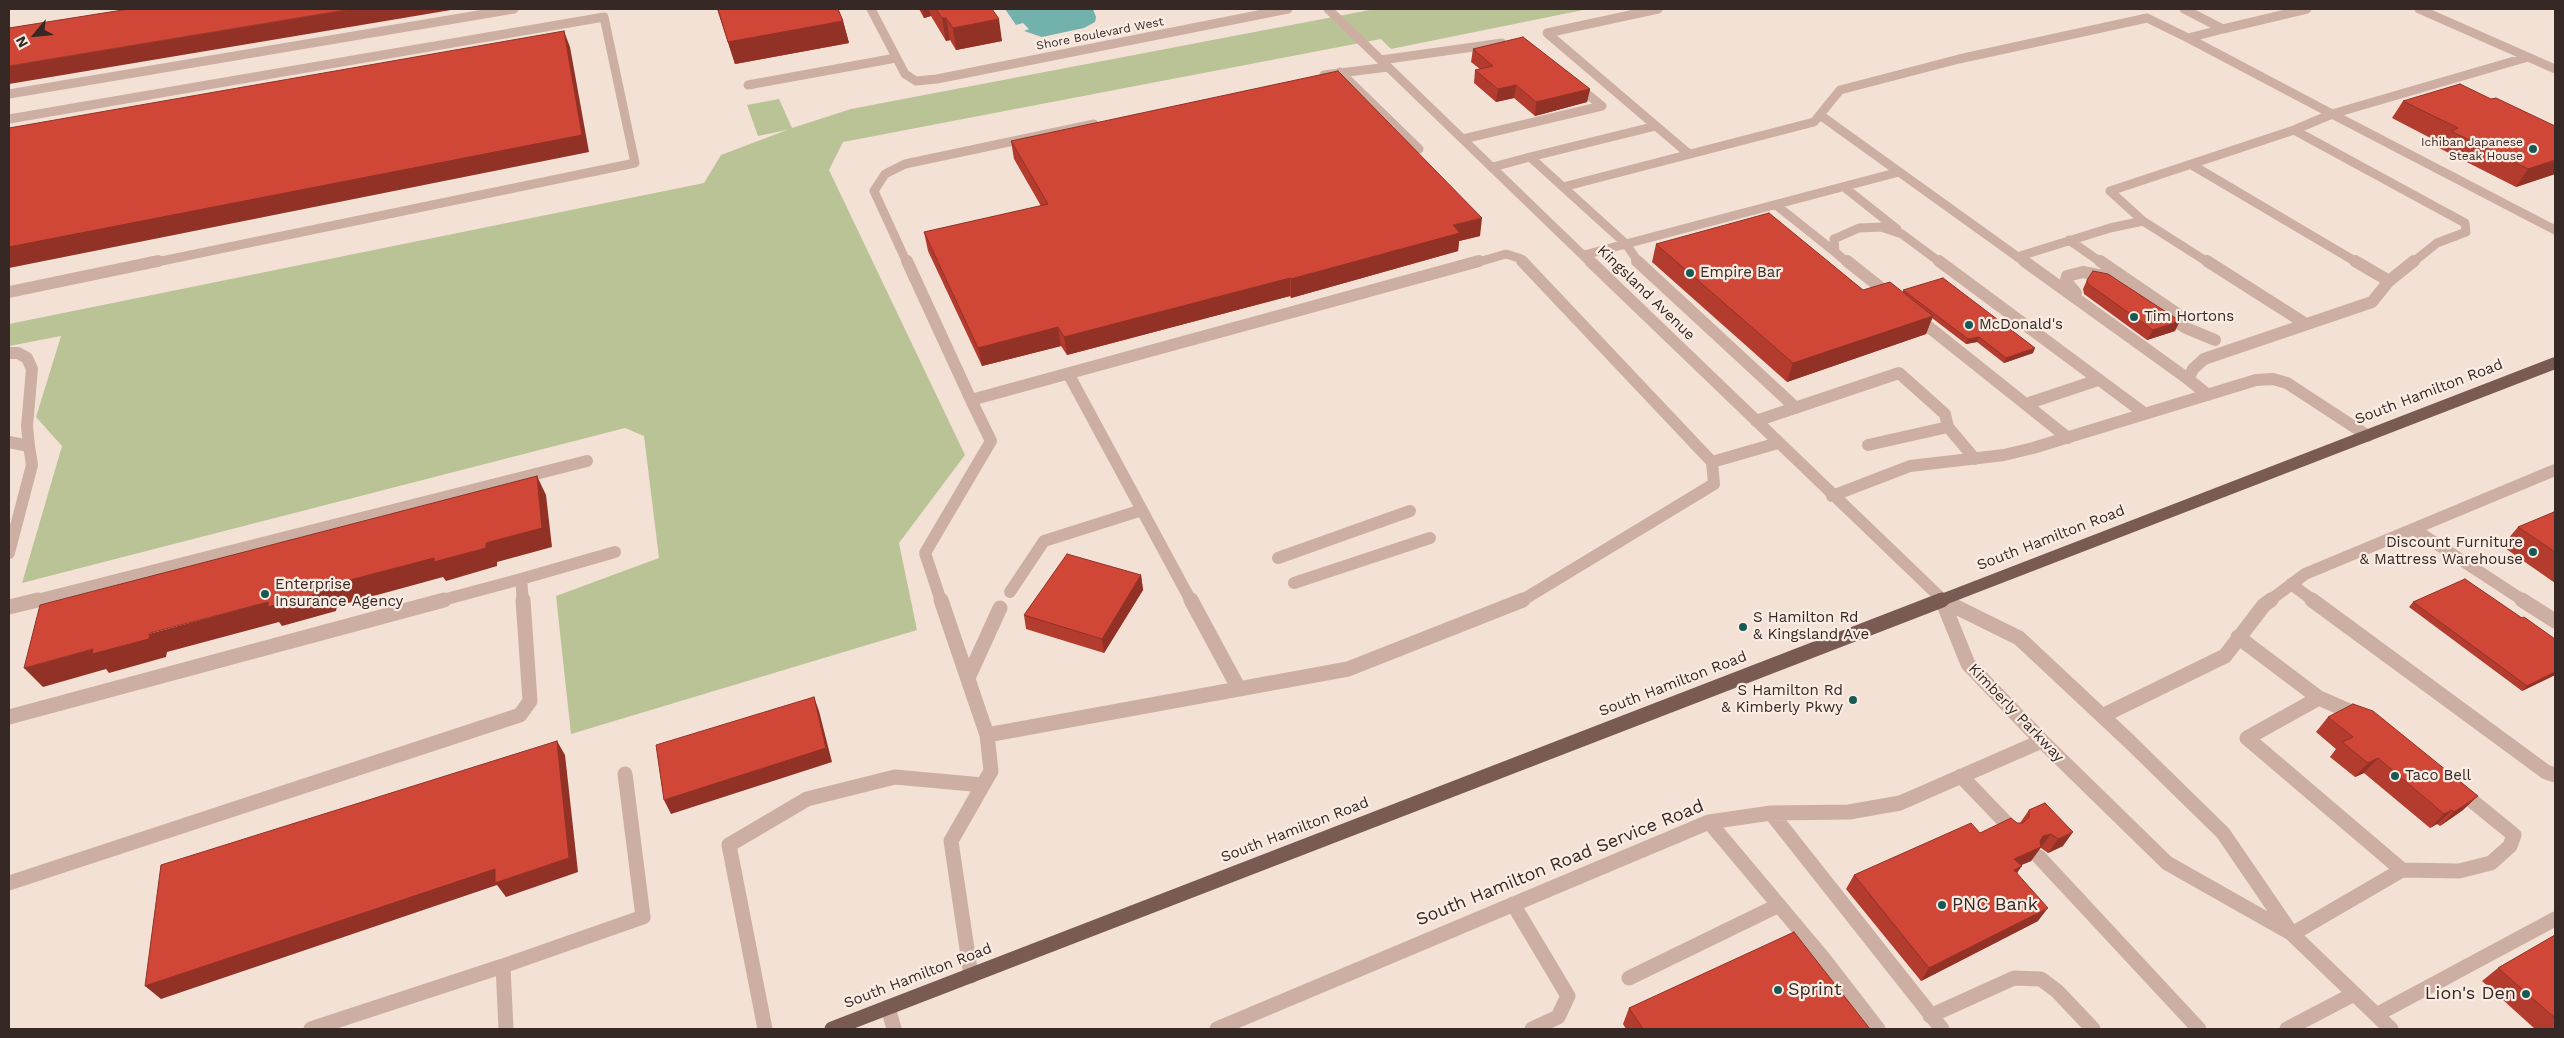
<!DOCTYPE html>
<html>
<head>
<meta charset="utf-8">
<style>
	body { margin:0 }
	#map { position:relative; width:2564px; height:1038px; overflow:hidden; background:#f3e1d6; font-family:"Work Sans",sans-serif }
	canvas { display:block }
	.frame { position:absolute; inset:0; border:10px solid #352825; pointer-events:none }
	.north { position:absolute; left:10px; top:10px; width:50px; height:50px; -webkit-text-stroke:4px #faece3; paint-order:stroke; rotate:242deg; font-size:14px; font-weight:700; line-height:20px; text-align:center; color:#352825 }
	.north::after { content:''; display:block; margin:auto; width:18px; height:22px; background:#352825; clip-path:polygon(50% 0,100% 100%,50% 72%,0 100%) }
</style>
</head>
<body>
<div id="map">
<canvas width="2564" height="1038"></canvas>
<div class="frame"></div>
<div class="north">N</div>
</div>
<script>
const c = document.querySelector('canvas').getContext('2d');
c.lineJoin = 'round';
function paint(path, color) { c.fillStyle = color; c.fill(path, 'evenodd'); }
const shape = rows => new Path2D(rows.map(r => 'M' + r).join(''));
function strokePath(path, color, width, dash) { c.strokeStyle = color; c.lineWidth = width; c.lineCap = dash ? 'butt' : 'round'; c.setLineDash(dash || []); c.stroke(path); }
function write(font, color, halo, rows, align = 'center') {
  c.font = font + ' "Work Sans",sans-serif'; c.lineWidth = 4.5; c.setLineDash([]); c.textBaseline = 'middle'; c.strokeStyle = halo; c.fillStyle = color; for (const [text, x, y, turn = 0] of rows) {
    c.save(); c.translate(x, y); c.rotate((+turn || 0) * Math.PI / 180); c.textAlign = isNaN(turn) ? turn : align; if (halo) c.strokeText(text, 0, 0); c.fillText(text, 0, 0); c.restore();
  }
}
paint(shape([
	[1375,9,1588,9,1391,49,1381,39,843,142,829,170,965,455,899,543,917,630,571,734,556,596,659,558,644,436,625,428,22,583,62,446,36,417,61,336,9,346,9,324,704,183,721,155,787,130,758,136,747,105,779,99,792,128,851,109]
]), '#bac396');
paint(shape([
	[1005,9,1093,9,1096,17,1095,22,1084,28,1042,37,1024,31,1029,29,1023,23,1016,25]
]), '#73b2ac');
strokePath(shape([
	[871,9,905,74,916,81,937,79,1288,9],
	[1328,9,1591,263],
	[2184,9,2223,29,2188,38,2332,114],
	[2419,9,2528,57],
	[2223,29,2307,9],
	[1381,60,1502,43],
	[2555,69,2528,57,2332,114,2555,230],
	[1340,72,1419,149],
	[1324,75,1388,67],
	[748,85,896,58],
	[9,94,514,9],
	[1820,115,2026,263],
	[9,119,604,17,635,163,152,263],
	[1656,126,1689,154],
	[2294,130,2332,114],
	[1463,139,1602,106,1577,86],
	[1530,157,1656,126,1547,33,1658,9],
	[2192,165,2358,263],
	[1493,167,1530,157,1626,244,1639,263],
	[1563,187,1814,122,1840,90,1959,59,2147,18,2188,38],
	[1844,187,1897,229],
	[2110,191,2294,130,2465,223,2466,232,2437,243,2412,263],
	[2110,191,2143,221,2209,263],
	[1776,205,1835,252],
	[2069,240,2102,263],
	[1584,255,1899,172],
	[2017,257,2110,228,2143,221],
	[907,263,874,191,885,174,905,164,1094,124],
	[1475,263,1506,254,1519,258,1523,263],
	[1848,263,1835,252,1834,239,1859,228,1881,227,1902,234,1941,263]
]), '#ccafa2', 9);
strokePath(shape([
	[907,261,971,400],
	[1522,261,1712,462],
	[1590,261,1944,601],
	[1637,261,1796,408],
	[1847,261,1890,295],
	[1939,261,2144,413],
	[2024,261,2188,379],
	[2100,261,2179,315],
	[2207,261,2306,324],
	[2355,261,2389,281],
	[9,292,158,261],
	[2076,293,2066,281,2067,276,2083,272,2108,277],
	[2166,315,2186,328,2215,340],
	[1915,316,2068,438],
	[9,353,18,353,27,358,32,369,27,426,29,446],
	[1069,375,1191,601],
	[2208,395,2188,379,2193,369,2204,359,2372,302,2389,281,2414,261],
	[2026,404,2098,380],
	[1756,421,1899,373,1945,414,1948,427],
	[9,442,29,446,32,465,9,553],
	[1868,445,1948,427,1975,459],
	[1832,496,1910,466,2004,455,2033,448,2256,380,2273,379,2287,383,2368,436],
	[2414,529,2524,601],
	[1278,558,1410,511],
	[521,579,615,552],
	[1294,583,1430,538],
	[2291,584,2314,601],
	[1010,592,1044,541,1142,510],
	[33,601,587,461],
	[439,601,521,579,523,601],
	[941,601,925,553,991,441,971,400,1479,261],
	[1521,601,1714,484,1712,462,1778,443],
	[2269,601,2305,574,2555,470]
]), '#ccafa2', 12);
strokePath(shape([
	[941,600,987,735],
	[1191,600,1239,689],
	[1942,600,2019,638,2129,741,2223,833,2292,934,2391,1029],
	[1942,600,1968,664,2042,741,2167,863,2289,932],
	[2312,600,2546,772,2555,775],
	[2522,600,2555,621],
	[9,607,38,600],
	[2238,637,2319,698,2247,738,2402,870,2292,934],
	[968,678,1000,608],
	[2319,698,2358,715],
	[2102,716,2225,656,2264,605,2271,600],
	[9,717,444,600],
	[1961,776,2011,828],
	[1771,813,1942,1029],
	[1709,822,1824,959,1878,1029],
	[2039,857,2199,1029],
	[2402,870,2459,871,2491,863,2510,846,2514,835,2460,791],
	[9,883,520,715,530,701,523,600],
	[1513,904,1568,996,1558,1017,1532,1029],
	[503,966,643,917,625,774],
	[971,976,951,841,991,771,987,735,1348,669,1523,600],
	[1629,978,1779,905],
	[888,1007,894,1029],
	[2376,1015,2555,919],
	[1930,1016,2014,978,2041,979,2057,991,2093,1029],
	[311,1029,503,966,506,1029],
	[765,1029,729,845,807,799,895,777,983,785],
	[1217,1029,1709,822,1771,813,1849,812,1900,803,2042,741],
	[2287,1029,2354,994]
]), '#ccafa2', 15);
strokePath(shape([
	[1939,601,2555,363]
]), '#795b54', 12);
strokePath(shape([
	[832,1029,1942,600]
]), '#795b54', 15);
paint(shape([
	[717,9,838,9,843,21,849,43,735,64],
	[919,9,992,9,1002,41,956,50,950,40,946,41,931,16,924,18],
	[1473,49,1590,89,1587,102,1535,116,1514,98,1496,102,1474,83,1475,70,1480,69,1471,62],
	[2491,99,2555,174,2516,187,2439,148,2442,144,2392,118,2403,101],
	[1011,141,1480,236,1459,241,1458,251,1291,298,1290,296,1067,355,1061,346,982,366,928,251,924,232,1041,206,1014,159],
	[1656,244,1863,290,1903,292,1903,290,2033,353,2004,363,1977,342,1966,344,1932,318,1926,334,1787,382,1652,262],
	[2087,280,2175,331,2147,340,2084,294,2083,289],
	[2555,513,2555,583,2502,546,2518,527],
	[1141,575,1143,590,1104,653,1026,629,1024,615],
	[2413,602,2522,618,2555,675,2522,691,2409,607],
	[2328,717,2463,810,2440,826,2437,824,2430,828,2364,773,2355,777,2330,757,2336,749,2316,732],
	[2045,803,2063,846,2048,853,2041,848,2040,848,2031,861,2021,865,2017,873,2038,921,1921,981,1846,889,1854,875,1980,833,2017,823,2020,823,2029,810],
	[2555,935,2555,1029,2535,1029,2482,981,2498,968],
	[1629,1008,1870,1029,1626,1029,1623,1024]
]), '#b33c2f');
paint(shape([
	[352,9,457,9,9,84,9,66],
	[922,9,929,9,931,16,924,18],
	[942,18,946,18,950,40,946,41],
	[999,19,1002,41,956,50,953,28],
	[843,21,849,43,735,64,728,42],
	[564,31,570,47,589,152,9,268,9,247],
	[1516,85,1514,98,1496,102,1498,89],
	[1590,89,1587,102,1535,116,1536,102],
	[2555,160,2555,174,2516,187,2528,169],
	[1482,218,1480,236,1459,241,1458,251,1291,298,1291,279,1453,225],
	[1290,278,1290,296,1067,355,1064,337],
	[1933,316,1926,334,1787,382,1793,363],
	[2180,321,2175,331,2147,340,2153,330],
	[1058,327,1061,346,982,366,978,348],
	[1979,337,1977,342,1966,344,1968,339],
	[2035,348,2033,353,2004,363,2006,358],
	[537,476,546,495,552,547,497,562,497,566,446,581,443,577,337,606,336,611,282,626,279,622,167,652,166,657,109,673,106,669,43,687,24,668,93,649,486,543],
	[1141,575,1143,590,1104,653,1102,639],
	[2555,672,2555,675,2522,691,2527,686],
	[814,697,819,711,832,762,671,814,664,800],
	[557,741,565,755,578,872,506,897,497,885,161,999,145,986],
	[2378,758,2364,773,2355,777,2368,763],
	[2478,796,2463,810,2440,826,2454,812],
	[2452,810,2437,824,2430,828,2444,814],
	[2073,832,2063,846,2048,853,2058,839],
	[2051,834,2031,861,2005,872,2014,859,2033,850,2043,836],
	[2022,866,2012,880,2014,870],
	[2048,908,2038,921,1921,981,1929,968]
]), '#923126');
const building = shape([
	[129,9,352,9,9,66,9,28,129,9],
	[718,9,838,9,843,21,728,42,718,9],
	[936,9,992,9,999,19,953,28,946,18,942,18,936,9],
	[564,31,582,135,9,247,9,128,564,31],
	[1523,37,1590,89,1536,102,1516,85,1498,89,1475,70,1493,66,1473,49,1523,37],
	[1338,71,1482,218,1453,225,1460,233,1291,279,1290,278,1064,337,1058,327,978,348,924,232,1048,204,1011,141,1338,71],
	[2460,84,2491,99,2496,98,2555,126,2555,160,2528,169,2451,131,2458,128,2403,101,2460,84],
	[1769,213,1863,290,1890,282,1933,316,1793,363,1656,244,1769,213],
	[2093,271,2108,274,2180,321,2153,330,2088,284,2087,280,2093,271],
	[1943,278,2035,348,2006,358,1979,337,1968,339,1903,290,1943,278],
	[537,476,542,528,486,543,486,548,434,562,434,558,323,587,323,592,268,607,268,602,150,633,149,639,92,654,93,649,24,668,40,605,537,476],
	[2554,512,2555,513,2555,552,2518,527,2554,512],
	[1067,554,1141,575,1102,639,1024,615,1067,554],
	[2465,579,2522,618,2524,617,2555,639,2555,672,2527,686,2413,602,2465,579],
	[814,697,826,748,664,800,656,745,814,697],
	[2353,704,2373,711,2478,796,2454,812,2452,810,2444,814,2378,758,2368,763,2342,742,2353,737,2328,717,2353,704],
	[557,741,569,858,495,883,495,869,145,986,161,865,557,741],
	[2045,803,2073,832,2058,839,2051,834,2043,836,2040,841,2041,847,2014,859,2022,866,2014,870,2048,908,1929,968,1854,875,1971,823,1980,833,2011,818,2017,823,2023,823,2029,817,2029,810,2045,803],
	[1794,932,1870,1029,1643,1029,1629,1008,1794,932],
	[2555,935,2555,1018,2498,968,2555,935]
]);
paint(building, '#d04637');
strokePath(building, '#923126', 1);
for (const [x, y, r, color] of [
	[2533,149,5,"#175a55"],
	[1690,273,5,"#175a55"],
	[2134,317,5,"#175a55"],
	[1969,325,5,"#175a55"],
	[2533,552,5,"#175a55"],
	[265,594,5,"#175a55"],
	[1743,627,5,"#175a55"],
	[1853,700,5,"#175a55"],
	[2395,776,5,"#175a55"],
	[1942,905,5,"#175a55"],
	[1778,990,5,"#175a55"],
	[2526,994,5,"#175a55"]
]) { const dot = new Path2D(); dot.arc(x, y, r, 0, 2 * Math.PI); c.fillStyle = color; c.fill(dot); strokePath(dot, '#faece3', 2); }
write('12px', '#352825', '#faece3', [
	["Shore Boulevard West",1100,34,-11]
]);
write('12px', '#352825', '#faece3', [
	["Ichiban Japanese",2523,142],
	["Steak House",2523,156]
], 'right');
write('15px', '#352825', '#faece3', [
	["Empire Bar",1700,273],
	["Tim Hortons",2144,317],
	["McDonald's",1979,325],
	["Discount Furniture",2523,543,"right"],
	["& Mattress Warehouse",2523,560,"right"],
	["Enterprise",275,585],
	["Insurance Agency",275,602],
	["S Hamilton Rd",1753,618],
	["& Kingsland Ave",1753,635],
	["S Hamilton Rd",1843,691,"right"],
	["& Kimberly Pkwy",1843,708,"right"],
	["Taco Bell",2405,776]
], 'left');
write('15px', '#352825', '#faece3', [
	["Kingsland Avenue",1646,293,44],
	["South Hamilton Road",2429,392,-21],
	["South Hamilton Road",2051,538,-21],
	["South Hamilton Road",1673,684,-21],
	["Kimberly Parkway",2016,713,46],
	["South Hamilton Road",1295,830,-21],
	["South Hamilton Road",918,976,-21]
]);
write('18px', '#352825', '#faece3', [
	["South Hamilton Road Service Road",1560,863,-22]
]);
write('18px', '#352825', '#faece3', [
	["PNC Bank",1952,905],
	["Sprint",1788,990],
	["Lion's Den",2516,994,"right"]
], 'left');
</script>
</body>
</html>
